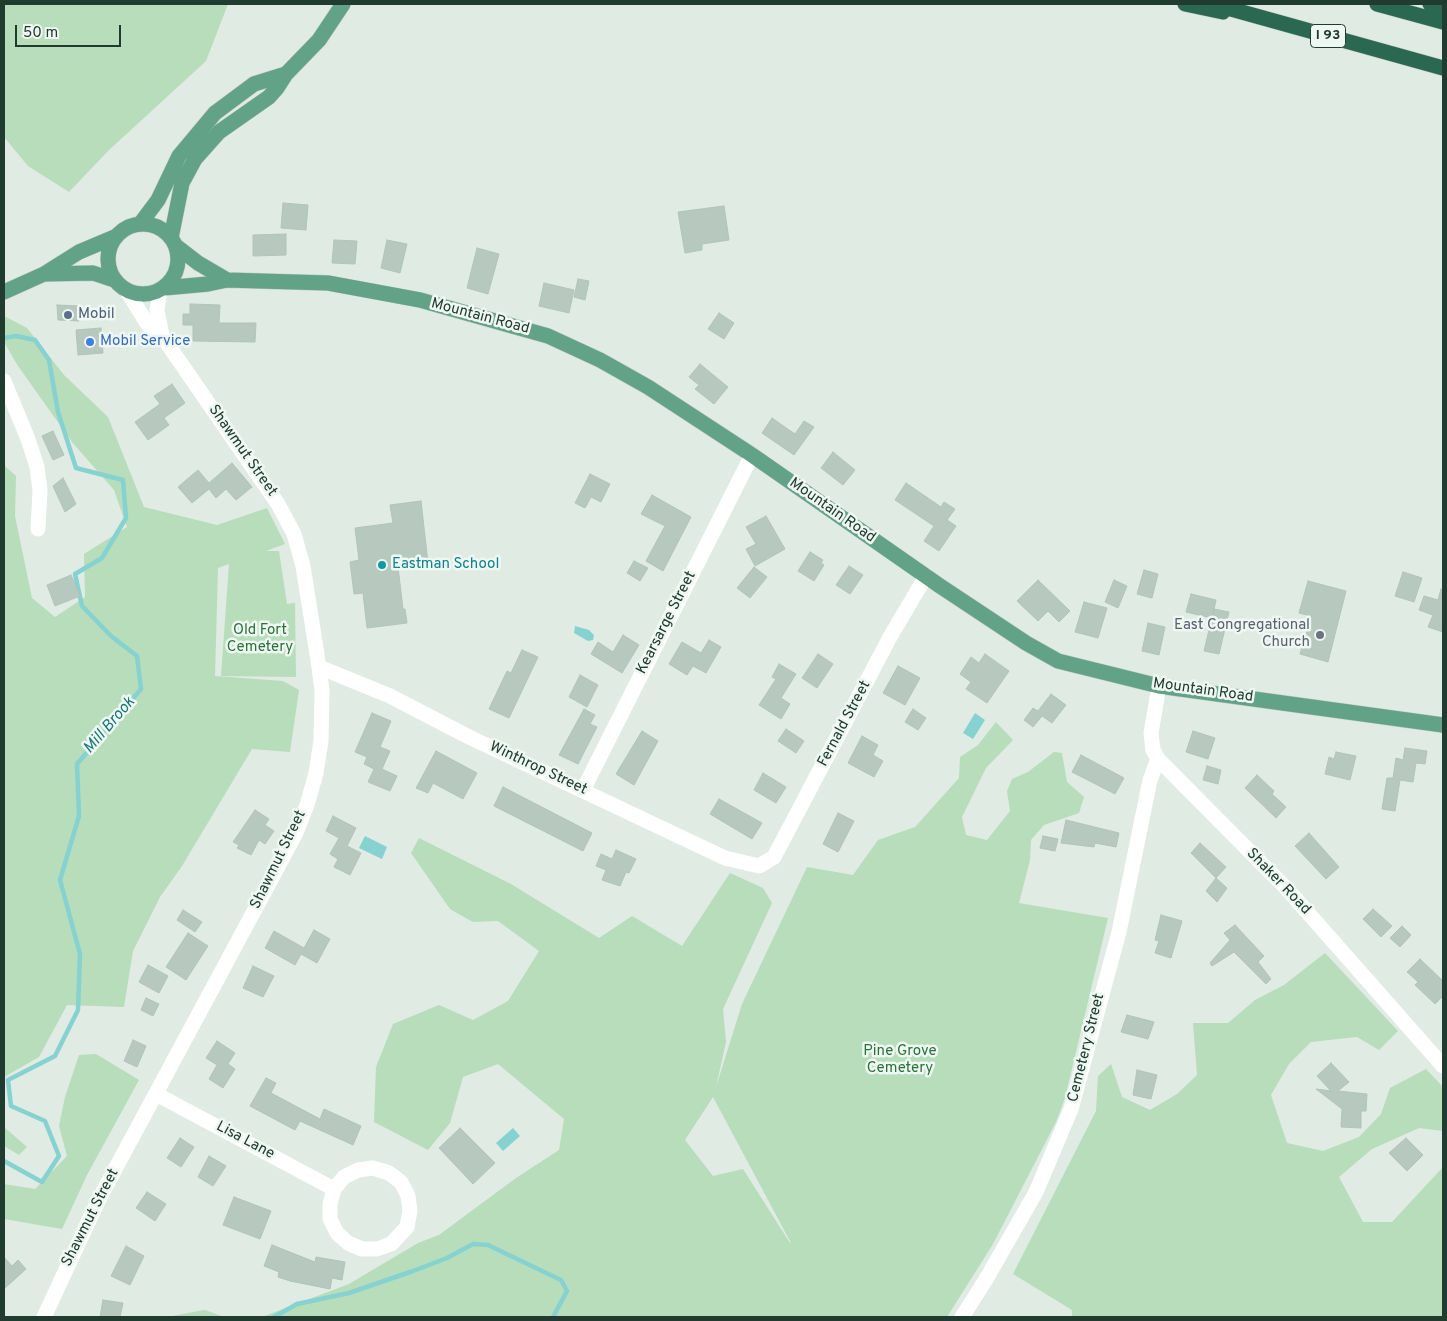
<!DOCTYPE html>
<html>
<head>
<meta charset="utf-8">
<style>
	body { margin:0 }
	#map { position:relative; width:1447px; height:1321px; overflow:hidden; background:#dfebe3; font-family:Overpass,sans-serif }
	canvas { display:block }
	.frame { position:absolute; inset:0; border:5px solid #203b2f; pointer-events:none }
	.scale { position:absolute; left:15px; top:25px; width:106px; height:22px; box-sizing:border-box; border:2px solid #203b2f; border-top:0; padding-left:6px; font-size:15px; line-height:18px; white-space:nowrap; color:#203b2f; -webkit-text-stroke:4px #eff7f2; paint-order:stroke }
</style>
</head>
<body>
<div id="map">
<canvas width="1447" height="1321"></canvas>
<div class="frame"></div>
<div class="scale">50 m</div>
</div>
<script>
const c = document.querySelector('canvas').getContext('2d');
c.lineJoin = 'round';
function paint(path, color) { c.fillStyle = color; c.fill(path, 'evenodd'); }
const shape = rows => new Path2D(rows.map(r => 'M' + r).join(''));
function strokePath(path, color, width, dash) { c.strokeStyle = color; c.lineWidth = width; c.lineCap = dash ? 'butt' : 'round'; c.setLineDash(dash || []); c.stroke(path); }
function write(font, color, halo, rows, align = 'center') {
  c.font = font + ' Overpass,sans-serif'; c.lineWidth = 5; c.setLineDash([]); c.textBaseline = 'middle'; c.strokeStyle = halo; c.fillStyle = color; for (const [text, x, y, turn = 0] of rows) {
    c.save(); c.translate(x, y); c.rotate((+turn || 0) * Math.PI / 180); c.textAlign = isNaN(turn) ? turn : align; if (halo) c.strokeText(text, 0, 0); c.fillText(text, 0, 0); c.restore();
  }
}
paint(shape([
	[4,4,228,4,206,61,108,151,69,192,28,166,4,137],
	[4,316,27,328,64,375,108,417,144,507,217,525,267,508,285,544,266,551,279,551,287,604,295,603,296,677,221,676,229,564,218,568,215,676,283,681,299,690,290,752,252,749,182,866,160,897,133,951,124,1007,67,1005,39,1057,4,1077,4,465,16,476,15,516,32,598,55,617,85,597,84,554,127,527,114,490,72,442,18,366,4,342],
	[996,722,1013,740,986,768,962,817,966,835,987,840,1010,811,1007,791,1012,779,1028,772,1054,752,1062,753,1067,782,1084,797,1079,813,1044,825,1031,840,1030,860,1019,903,1108,918,1065,1098,1056,1122,993,1244,947,1317,262,1317,349,1284,418,1243,439,1235,516,1178,559,1150,564,1119,498,1064,463,1077,450,1123,428,1150,374,1122,376,1067,393,1024,439,1005,473,1020,508,1001,539,951,498,921,473,922,450,909,411,853,419,838,511,884,599,938,632,916,682,946,730,873,763,888,772,903,723,1009,726,1042,716,1087,742,1004,807,867,853,875,878,840,915,827,959,778,960,757,978,745],
	[713,1097,791,1243,790,1243,743,1169,713,1176,685,1140],
	[1325,953,1398,1031,1379,1050,1357,1037,1311,1042,1289,1064,1271,1095,1287,1143,1323,1151,1359,1137,1381,1114,1390,1088,1426,1069,1443,1087,1443,1131,1419,1128,1372,1149,1339,1177,1363,1222,1392,1222,1443,1167,1443,1317,1072,1317,1072,1310,1013,1274,1096,1111,1098,1076,1111,1064,1122,1097,1150,1110,1177,1094,1197,1075,1193,1023,1228,1023,1255,1000,1284,985],
	[96,1054,139,1080,87,1175,62,1229,4,1219,4,1184,35,1189,67,1156,59,1126,65,1097,79,1055],
	[4,1127,27,1147,19,1155,4,1146],
	[205,1310,224,1317,167,1317,204,1310]
]), '#b7ddbb');
paint(shape([
	[575,626,589,630,594,635,593,640,588,641,574,633],
	[975,713,985,720,973,739,963,733],
	[365,836,387,847,382,859,359,848],
	[513,1128,520,1136,503,1151,496,1143]
]), '#85d2d1');
strokePath(shape([
	[4,338,16,336,35,340,49,360,58,412,76,468,123,480,126,518,102,558,75,574,82,606,111,636,137,656,141,689,77,764,79,816,60,880,80,954,78,1010,55,1056,8,1080,11,1106,45,1121,59,1156,42,1182,4,1161],
	[274,1317,297,1304,349,1293,413,1271,447,1258,473,1244,488,1245,561,1280,567,1291,553,1317]
]), '#85d2d1', 4.5);
const building = shape([
	[283,203,308,205,306,230,281,228,283,203],
	[724,206,729,240,702,244,702,250,685,253,678,212,724,206],
	[286,234,286,255,253,256,253,235,286,234],
	[334,240,357,241,355,264,332,263,334,240],
	[387,240,407,244,400,273,381,268,387,240],
	[477,248,499,254,488,294,467,288,477,248],
	[578,279,589,281,585,300,574,297,578,279],
	[544,283,574,290,569,313,539,306,544,283],
	[190,304,220,305,219,323,256,323,255,342,193,341,193,325,183,325,183,314,190,314,190,304],
	[57,305,79,306,79,321,58,320,57,305],
	[719,313,734,323,724,339,708,329,719,313],
	[101,328,103,353,78,355,76,330,101,328],
	[700,364,728,387,714,404,695,389,699,385,689,377,700,364],
	[172,384,185,403,164,418,169,425,148,440,135,422,160,404,154,396,172,384],
	[772,418,795,434,804,421,814,427,794,455,762,433,772,418],
	[53,431,64,455,53,460,42,436,53,431],
	[833,452,855,470,843,485,821,468,833,452],
	[232,463,252,487,236,500,226,489,216,498,209,489,192,503,178,487,198,470,209,483,232,463],
	[590,474,610,484,601,502,591,497,585,508,575,503,590,474],
	[63,478,76,504,65,512,53,486,63,478],
	[906,483,941,507,944,502,955,509,947,520,956,526,939,551,924,541,934,526,895,500,906,483],
	[652,495,691,517,663,571,646,561,665,526,641,514,652,495],
	[421,501,428,563,398,567,403,609,405,609,407,623,367,628,363,593,354,594,350,562,359,560,355,528,393,523,390,505,421,501],
	[766,516,785,549,755,566,746,549,756,544,746,527,766,516],
	[810,552,823,560,821,563,824,565,814,581,798,571,810,552],
	[634,561,648,568,640,581,627,573,634,561],
	[849,566,863,575,850,594,836,585,849,566],
	[754,567,767,577,750,598,737,588,754,567],
	[1144,570,1158,574,1152,598,1137,594,1144,570],
	[1403,572,1422,578,1414,602,1395,596,1403,572],
	[71,575,80,596,55,606,47,585,71,575],
	[1038,580,1070,611,1059,622,1048,611,1038,621,1017,601,1038,580],
	[1114,580,1127,586,1118,608,1105,602,1114,580],
	[1308,581,1346,591,1328,662,1300,654,1311,616,1299,613,1308,581],
	[1441,589,1443,590,1443,632,1428,627,1433,615,1419,610,1424,596,1438,600,1441,589],
	[1191,594,1216,600,1212,618,1186,612,1191,594],
	[1084,602,1107,608,1098,638,1075,632,1084,602],
	[1214,609,1229,612,1219,654,1204,651,1214,609],
	[1148,623,1165,627,1159,655,1142,651,1148,623],
	[623,635,639,645,622,673,591,654,598,642,613,652,623,635],
	[709,640,721,647,706,673,693,666,687,675,669,664,682,642,701,653,709,640],
	[522,650,538,657,509,718,489,709,507,671,511,673,522,650],
	[818,654,833,664,817,688,802,678,818,654],
	[985,654,1009,671,987,703,966,689,971,682,960,674,971,657,979,663,985,654],
	[779,664,796,674,781,698,790,704,781,719,759,705,776,679,772,677,779,664],
	[898,666,920,678,905,705,883,693,898,666],
	[580,675,598,685,587,707,569,697,580,675],
	[1051,694,1066,705,1052,723,1042,716,1033,727,1024,720,1033,708,1038,711,1051,694],
	[584,709,595,715,590,724,597,727,578,764,559,755,584,709],
	[913,709,926,718,918,730,905,722,913,709],
	[372,713,391,721,380,747,390,751,382,769,397,776,390,791,368,782,374,769,364,764,367,757,355,752,372,713],
	[786,729,804,741,796,753,778,741,786,729],
	[642,731,658,741,634,785,616,774,642,731],
	[1193,731,1215,738,1208,759,1186,752,1193,731],
	[862,736,878,745,873,755,883,761,874,777,848,763,862,736],
	[1405,748,1427,751,1425,764,1416,763,1413,782,1400,780,1395,811,1382,809,1387,778,1393,778,1396,758,1403,760,1405,748],
	[436,751,477,773,463,799,433,783,428,793,416,788,436,751],
	[1336,752,1356,756,1350,780,1325,774,1329,757,1334,759,1336,752],
	[1081,755,1124,778,1115,794,1072,772,1081,755],
	[1207,766,1221,770,1218,784,1203,780,1207,766],
	[763,773,786,787,776,803,754,790,763,773],
	[1257,775,1274,791,1272,794,1286,807,1276,818,1245,788,1257,775],
	[503,787,592,833,583,851,494,806,503,787],
	[719,799,762,823,752,839,710,814,719,799],
	[255,810,269,819,265,825,274,831,265,844,259,840,251,855,237,848,239,845,233,842,255,810],
	[838,813,854,821,838,852,823,844,838,813],
	[333,816,356,828,347,846,361,853,350,875,334,867,338,859,330,854,339,838,326,831,333,816],
	[1066,820,1119,833,1116,847,1095,843,1094,847,1061,843,1066,820],
	[1309,833,1339,867,1326,879,1295,846,1309,833],
	[1043,836,1058,839,1055,851,1040,848,1043,836],
	[1200,843,1226,867,1216,878,1191,853,1200,843],
	[616,850,636,859,629,873,626,872,620,886,602,880,606,870,596,866,601,854,612,859,616,850],
	[1216,878,1227,888,1217,902,1206,891,1216,878],
	[1373,909,1392,926,1381,937,1363,919,1373,909],
	[183,910,202,922,195,932,177,920,183,910],
	[1161,915,1182,921,1171,958,1155,953,1159,941,1155,940,1161,915],
	[1235,925,1264,956,1258,962,1271,979,1266,984,1234,952,1212,966,1210,963,1230,940,1224,933,1235,925],
	[1402,926,1411,935,1400,947,1390,938,1402,926],
	[314,930,330,939,317,963,301,954,295,965,265,948,274,931,304,948,314,930],
	[188,933,208,946,186,980,166,967,188,933],
	[1420,959,1443,981,1443,996,1435,1004,1415,985,1418,982,1407,972,1420,959],
	[148,965,168,976,159,993,139,982,148,965],
	[253,966,274,976,263,997,243,988,253,966],
	[146,998,159,1004,153,1016,141,1010,146,998],
	[1127,1015,1154,1022,1148,1039,1121,1032,1127,1015],
	[133,1040,146,1046,137,1067,124,1061,133,1040],
	[217,1041,235,1053,228,1064,235,1069,223,1088,209,1079,217,1065,206,1058,217,1041],
	[1331,1063,1349,1082,1338,1091,1367,1094,1366,1111,1361,1111,1361,1128,1341,1127,1342,1109,1316,1089,1331,1091,1317,1076,1331,1063],
	[1137,1070,1157,1075,1151,1099,1133,1095,1137,1070],
	[266,1078,276,1083,271,1093,320,1119,324,1109,361,1126,353,1145,300,1121,295,1130,250,1106,266,1078],
	[460,1128,495,1163,473,1184,439,1148,460,1128],
	[180,1138,194,1147,181,1167,167,1158,180,1138],
	[1406,1138,1423,1155,1407,1171,1389,1153,1406,1138],
	[209,1156,226,1166,213,1186,198,1177,209,1156],
	[147,1192,166,1204,155,1221,136,1208,147,1192],
	[234,1197,271,1211,260,1239,223,1225,234,1197],
	[272,1245,315,1262,316,1257,345,1262,342,1280,332,1278,330,1289,290,1281,278,1277,279,1272,264,1266,272,1245],
	[126,1246,144,1256,130,1285,111,1276,126,1246],
	[4,1257,12,1266,18,1260,26,1269,4,1289,4,1257],
	[103,1300,123,1303,120,1317,100,1317,103,1300]
]);
paint(building, '#b7c8bf');
strokePath(building, '#b1c4b9', 1);
const major = shape([
	'108 259a35 35 0 1 1 70 0a35 35 0 1 1-70 0Z',
	[140,224,158,200,179,156,215,113,254,84,286,74],
	[171,238,182,183,195,159,219,132,269,97,277,88,286,74,319,40,343,4],
	[176,246,198,263,227,280],
	[45,274,93,273,114,280],
	[164,288,208,284,227,280,328,283,420,300,548,336,600,360,648,387,752,455,940,586,1026,643,1058,661,1159,686,1443,725],
	[4,292,44,274,79,252,117,236]
]);
const highway = shape([
	[1185,4,1223,12],
	[1213,4,1443,68],
	[1377,4,1443,22],
	[1430,4,1443,10]
]);
strokePath(major, '#c1c8c5', 16);
strokePath(highway, '#c1c8c5', 16);
strokePath(shape([
	[160,290,157,310,162,336],
	[4,381,28,439,37,467,40,490,38,529],
	[319,667,390,696,469,737,725,858,759,866,774,857,890,637,926,576],
	[1159,686,1151,733,1153,750,1158,759,1287,889,1443,1066],
	[583,790,752,455],
	[156,1094,334,1189,330,1204,330,1219,337,1233,348,1243,362,1249,377,1249,391,1244,407,1227,410,1211,408,1196,401,1182,389,1173,373,1168,358,1170,344,1177,334,1189],
	[44,1317,98,1201,295,835,307,805,316,773,321,741,322,691,319,667,303,566,294,534,278,504,162,336,148,325,127,291],
	[962,1317,985,1281,1036,1192,1071,1109,1119,932,1150,780,1158,759]
]), '#fff', 15);
strokePath(major, '#62a286', 15);
strokePath(highway, '#2b6851', 15);
for (const [x, y, r, color] of [
	[68,315,5,"#5c6f8a"],
	[90,342,5,"#3f7fe0"],
	[382,565,5,"#0f9aa8"],
	[1320,635,5,"#6b7280"]
]) { const dot = new Path2D(); dot.arc(x, y, r, 0, 2 * Math.PI); c.fillStyle = color; c.fill(dot); strokePath(dot, '#eff7f2', 2); }
for (const [x, y, w] of [
	[1328,36,35]
]) { const box = new Path2D(); box.roundRect(x - w / 2, y - 11.5, w, 23, 4); c.fillStyle = '#eff7f2'; c.fill(box); strokePath(box, '#203b2f', 1); }
write('bold 14px', '#203b2f', null, [
	["I 93",1328,36]
]);
write('15px', '#4e5e75', '#eff7f2', [
	["Mobil",78,315]
], 'left');
write('15px', '#203b2f', '#eff7f2', [
	["Mountain Road",480,317,15],
	["Shawmut Street",242,451,55],
	["Mountain Road",832,511,35],
	["Kearsarge Street",667,623,-63],
	["Mountain Road",1203,691,8],
	["Fernald Street",845,724,-62],
	["Winthrop Street",538,769,25],
	["Shawmut Street",279,860,-64],
	["Shaker Road",1278,882,46],
	["Cemetery Street",1087,1048,-76],
	["Lisa Lane",245,1141,28],
	["Shawmut Street",91,1218,-63]
]);
write('15px', '#366cbe', '#eff7f2', [
	["Mobil Service",100,342]
], 'left');
write('15px', '#0d838f', '#eff7f2', [
	["Eastman School",392,565]
], 'left');
write('15px', '#5b616d', '#eff7f2', [
	["East Congregational",1310,626],
	["Church",1310,643]
], 'right');
write('15px', '#297339', '#eff7f2', [
	["Old Fort",260,631],
	["Cemetery",260,648],
	["Pine Grove",900,1052],
	["Cemetery",900,1069]
]);
write('italic 16px', '#197878', '#eff7f2', [
	["Mill Brook",110,726,-49]
]);
</script>
</body>
</html>
